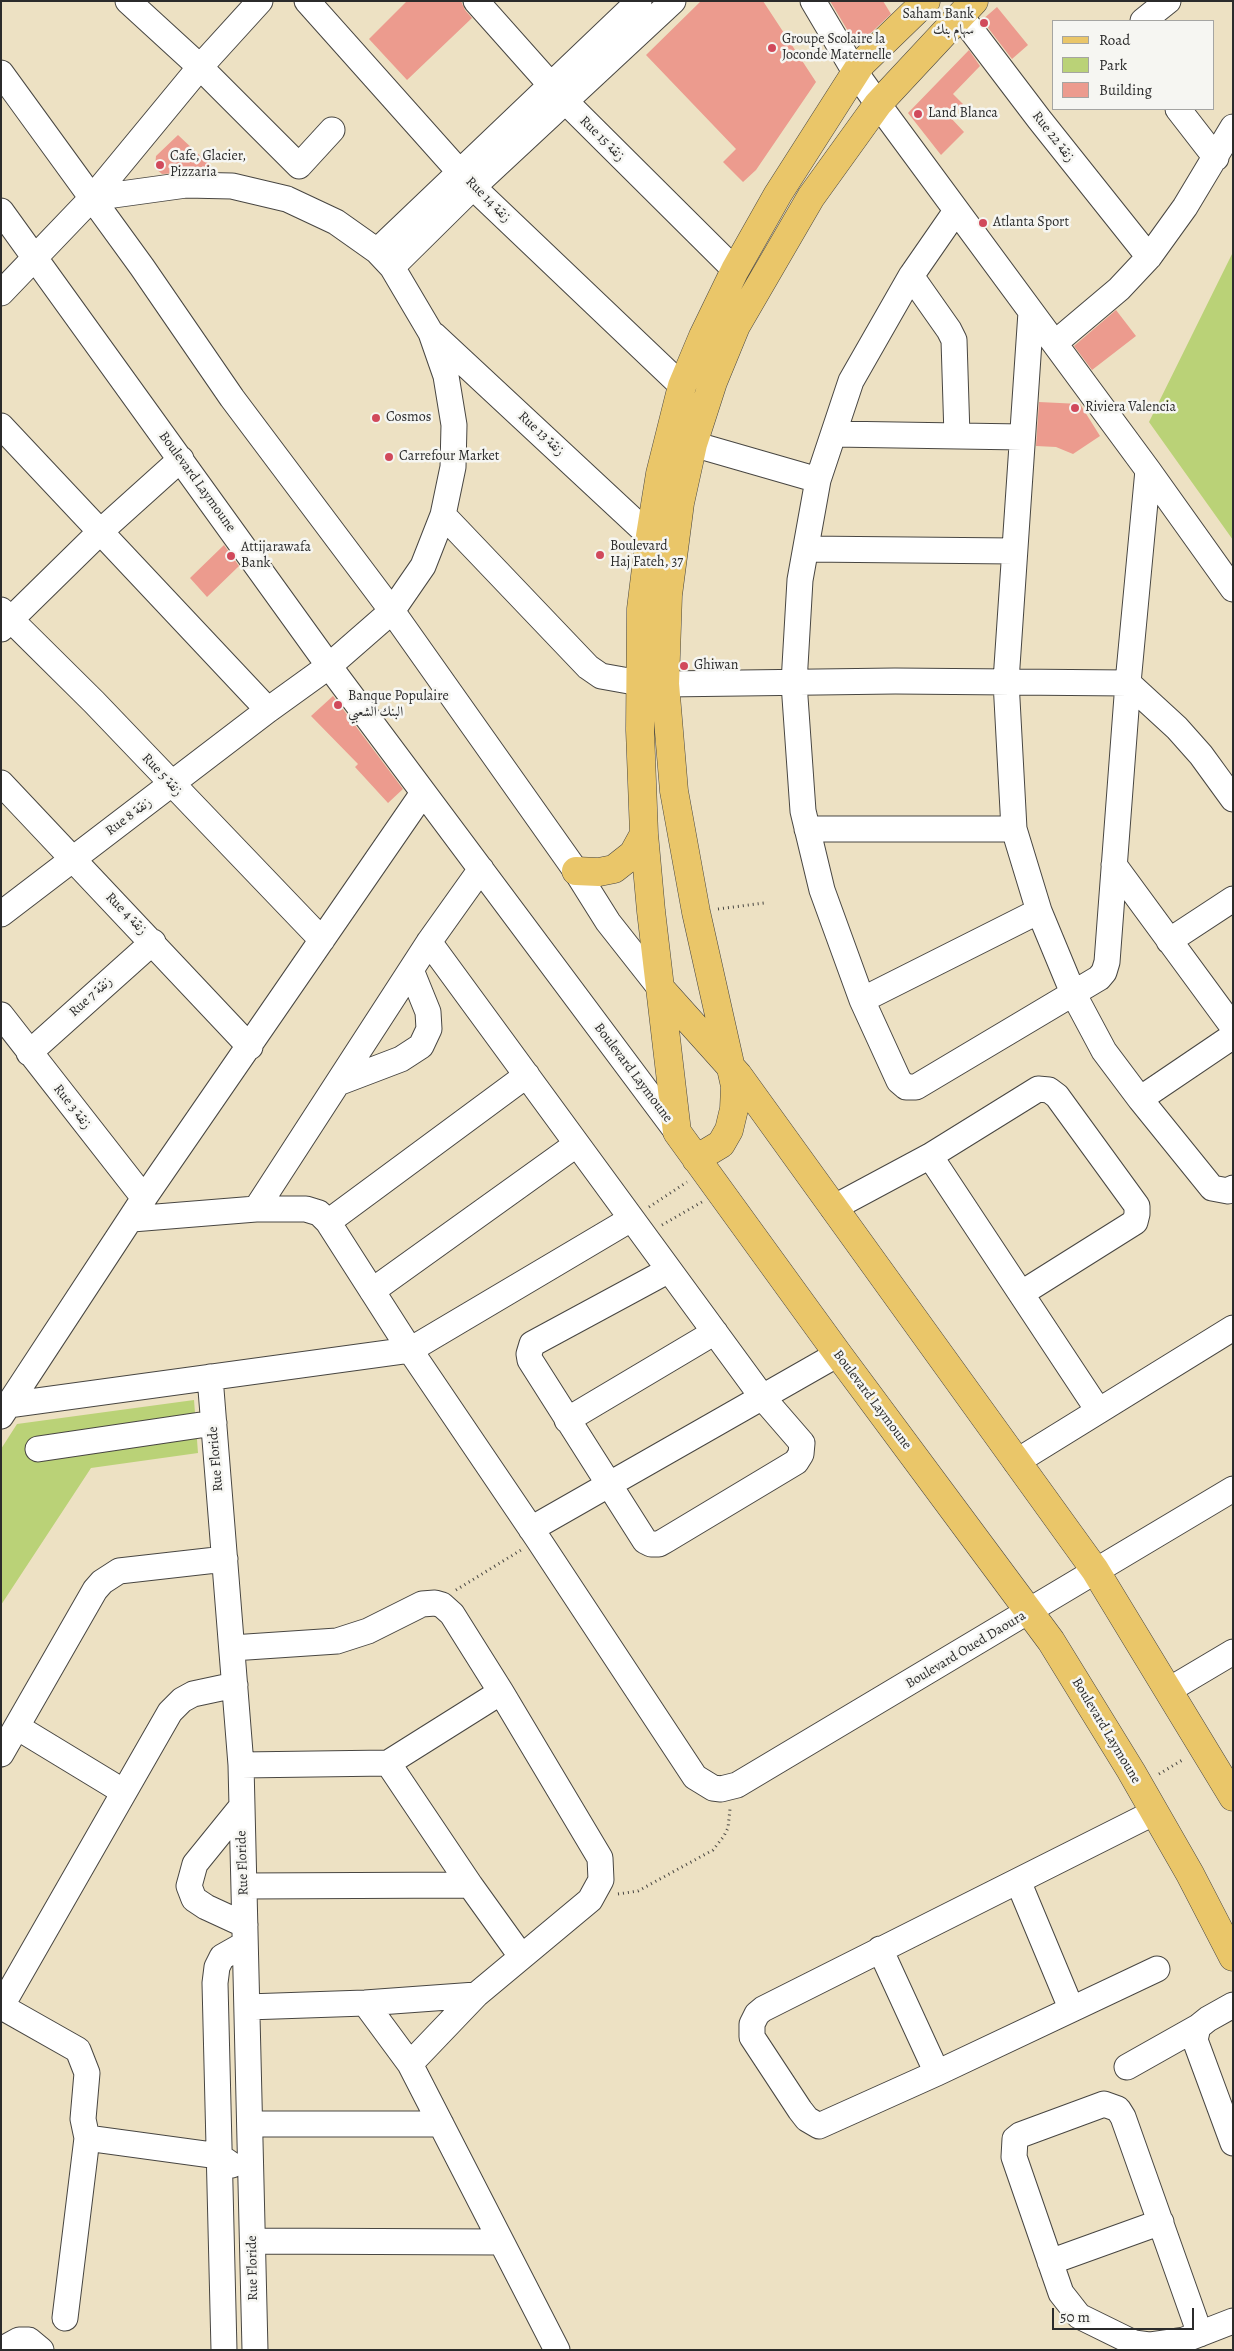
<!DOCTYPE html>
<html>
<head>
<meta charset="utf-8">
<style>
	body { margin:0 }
	#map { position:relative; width:1234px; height:2351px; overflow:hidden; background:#ede1c3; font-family:Alegreya,serif }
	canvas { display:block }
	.frame { position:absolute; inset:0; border:2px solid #2b2b2b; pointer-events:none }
	.legend { position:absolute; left:1052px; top:20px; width:162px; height:90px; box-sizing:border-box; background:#f6f6f2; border:1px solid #a5a5a2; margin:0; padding:6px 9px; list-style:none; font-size:15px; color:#2b2b2b }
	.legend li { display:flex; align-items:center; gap:10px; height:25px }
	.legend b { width:25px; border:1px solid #a5a5a2 }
	.scale { position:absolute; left:1052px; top:2308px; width:142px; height:22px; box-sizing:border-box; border:2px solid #2b2b2b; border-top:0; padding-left:6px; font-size:15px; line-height:18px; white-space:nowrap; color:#2b2b2b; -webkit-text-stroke:4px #f6f6f2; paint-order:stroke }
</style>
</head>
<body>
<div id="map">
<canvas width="1234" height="2351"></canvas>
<div class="frame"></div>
<ul class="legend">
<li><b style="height:6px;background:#eac669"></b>Road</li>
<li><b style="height:14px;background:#bad277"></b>Park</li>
<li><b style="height:14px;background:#ec9b8e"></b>Building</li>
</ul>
<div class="scale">50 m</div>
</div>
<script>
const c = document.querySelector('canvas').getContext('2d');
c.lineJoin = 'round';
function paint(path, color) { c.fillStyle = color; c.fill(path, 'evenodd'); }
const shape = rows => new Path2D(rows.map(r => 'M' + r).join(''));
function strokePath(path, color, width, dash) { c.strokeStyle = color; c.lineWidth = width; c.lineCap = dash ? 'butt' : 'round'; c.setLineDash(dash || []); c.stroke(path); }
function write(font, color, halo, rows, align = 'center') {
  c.font = font + ' Alegreya,Amiri,serif'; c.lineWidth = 5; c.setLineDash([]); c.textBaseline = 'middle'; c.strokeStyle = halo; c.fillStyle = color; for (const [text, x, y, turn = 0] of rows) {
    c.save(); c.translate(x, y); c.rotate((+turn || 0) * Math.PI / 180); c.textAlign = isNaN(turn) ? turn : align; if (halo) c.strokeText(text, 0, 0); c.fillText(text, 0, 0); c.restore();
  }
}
paint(shape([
	[1233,252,1233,540,1149,422],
	[194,1400,198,1453,91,1468,1,1605,1,1449,17,1424]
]), '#bad277');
paint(shape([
	[407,1,461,1,465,10,472,18,407,80,369,39],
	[701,1,763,1,816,82,756,170,743,182,723,162,736,149,646,55],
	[830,1,883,1,891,14,857,46],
	[997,7,1028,45,1012,59,982,20],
	[969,50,980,66,953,94,963,104,950,117,964,132,941,155,908,113],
	[178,135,210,165,204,171,162,174,155,168,156,156],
	[1116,310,1136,336,1092,370,1074,346],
	[1039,402,1080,404,1100,436,1073,454,1056,447,1036,446],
	[224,545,239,566,207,597,190,578],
	[333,696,403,789,388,803,355,767,358,764,311,716]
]), '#ec9b8e');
const minor = shape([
	[128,1,200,67,299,166,332,130],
	[307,1,473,187,682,386],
	[476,1,565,101,735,270],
	[813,1,855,72,878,104,1148,470,1233,589],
	[960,15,1039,119,1149,257],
	[1143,21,1168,1],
	[1,73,142,267,232,398,392,611,576,871,608,922,660,988],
	[1178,109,1216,158],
	[1,211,329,666,677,1132],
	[956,211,911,276,851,381,818,480,800,580,794,683,803,811,822,890,862,1000,899,1081,906,1087,916,1087,1099,978,1104,972,1107,962,1128,683,1148,470],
	[377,251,639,1],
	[392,267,473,187,673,1],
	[911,276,949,330,954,340,957,436],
	[1,293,92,198,200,67,260,1],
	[1031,312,1006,681,1014,829,1039,911,1073,993,1104,1051,1140,1099,1212,1188,1228,1191,1233,1188],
	[434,335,650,536],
	[1055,343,1119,289,1149,257,1185,207,1233,127],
	[1,426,268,710],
	[834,434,1022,437],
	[693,444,818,480],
	[443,515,588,667,601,676,640,683],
	[806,549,1014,551],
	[1,610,94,702,322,940],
	[1,629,101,531,181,459],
	[665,684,895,681,1128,683,1177,728,1201,755,1233,799],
	[1,783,250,1047],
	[807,829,1014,829],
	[1114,865,1233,1027],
	[1,914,268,710,329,666,392,611,423,566,443,515,453,467,454,425,446,376,431,333,392,267,377,251,336,222,287,199,232,186,186,185,92,198],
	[1169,941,1233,899],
	[429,942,763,1398,802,1443,801,1454,796,1462,666,1540,659,1544,651,1544,645,1541,530,1360,529,1354,532,1344,669,1270],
	[862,1000,1039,911],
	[1,1015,144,1198],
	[29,1053,153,942],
	[338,1083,401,1059,421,1046,429,1029,428,1012,411,970],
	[1140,1099,1233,1036],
	[930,1156,1098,1410],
	[833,1208,930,1156,1038,1089,1049,1090,1057,1096,1137,1206,1137,1214,1135,1222,1022,1293],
	[256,1209,429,942,481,869],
	[132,1219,256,1209,306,1209,319,1213,328,1222,410,1350,538,1539,695,1777,713,1788,721,1789,737,1785,1233,1489],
	[328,1222,527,1075],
	[372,1291,577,1144],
	[210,1377,241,1765,255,2350],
	[8,1405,410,1350,631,1219],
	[1,1416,144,1198,423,793],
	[567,1420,715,1332],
	[38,1449,214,1423],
	[1016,1462,1233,1328],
	[531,1529,838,1354],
	[232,1648,337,1641,368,1631,422,1604,435,1603,442,1605,452,1614,501,1692,600,1858,601,1880,590,1900,476,1995,410,2064],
	[1169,1690,1233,1652],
	[17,1727,124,1792],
	[1,1754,95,1590,102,1582,119,1571,225,1559],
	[388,1763,470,1885,521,1956],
	[241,1765,388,1763,501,1692],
	[242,1806,195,1864,189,1886,194,1899,206,1907,245,1925],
	[1155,1812,763,2009,757,2014,752,2024,752,2037,800,2110,807,2119,819,2126,937,2073,1157,1969],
	[1018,1881,1071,2008],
	[244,1886,470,1885],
	[880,1949,937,2073],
	[365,2003,410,2064,557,2350],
	[1233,2005,1208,2019,1198,2027,1195,2040,1233,2143],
	[1,2007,170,1712,182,1700,193,1694,235,1685],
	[2,2007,78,2050,87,2073,83,2119,87,2138,65,2318],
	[247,2007,365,2003,476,1995],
	[1127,2067,1198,2027],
	[250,2124,441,2124],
	[87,2138,219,2156,232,2165],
	[253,2241,501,2242],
	[1050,2262,1161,2222],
	[1200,2334,1123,2117,1118,2109,1104,2104,1020,2135,1015,2139,1014,2157,1061,2293,1079,2316,1134,2343,1149,2345,1184,2340,1233,2321],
	[1,2350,19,2340,29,2340,41,2350],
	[224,2350,215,1983,217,1967,222,1957,245,1944]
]);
const major = shape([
	[926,1,861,64,778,194,735,270,703,336,682,386,660,474,650,536,641,609,640,730,644,834,651,911,677,1132,838,1354,1051,1641,1131,1771,1190,1874,1233,1957],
	[576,871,599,872,614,869,633,854,644,834],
	[660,988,738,1075,1095,1570,1233,1797],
	[696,1159,721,1144,729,1130,734,1109,735,1086,696,912,674,791,665,684,668,595,680,503,693,444,713,382,736,326,811,197,878,104,974,1]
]);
strokePath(minor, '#484642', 27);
strokePath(major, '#484642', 29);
strokePath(shape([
	[718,909,764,903],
	[649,1207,687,1182],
	[662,1225,702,1202],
	[456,1590,521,1550],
	[1159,1774,1184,1759],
	[618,1894,638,1891,713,1850,724,1836,728,1828,730,1809]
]), '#484642', 3, [1, 4]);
strokePath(minor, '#fff', 25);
strokePath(major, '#eac669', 28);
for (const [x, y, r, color] of [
	[984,23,5,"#d1495b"],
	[772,48,5,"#d1495b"],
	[918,114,5,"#d1495b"],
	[160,165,5,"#d1495b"],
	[983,223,5,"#d1495b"],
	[1075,408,5,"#d1495b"],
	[376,418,5,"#d1495b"],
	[389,457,5,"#d1495b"],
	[600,555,5,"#d1495b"],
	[231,556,5,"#d1495b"],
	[684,666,5,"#d1495b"],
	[338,705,5,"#d1495b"]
]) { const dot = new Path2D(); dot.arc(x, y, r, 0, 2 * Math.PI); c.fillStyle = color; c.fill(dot); strokePath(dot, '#f6f6f2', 2); }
write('14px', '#2b2b2b', '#f6f6f2', [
	["Saham Bank",974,15,"right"],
	["سهام بنك",974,31,"right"],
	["Groupe Scolaire la",782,40],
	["Joconde Maternelle",782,56],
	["Land Blanca",928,114],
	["Cafe, Glacier,",170,157],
	["Pizzaria",170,173],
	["Atlanta Sport",993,223],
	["Riviera Valencia",1085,408],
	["Cosmos",386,418],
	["Carrefour Market",399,457],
	["Boulevard",610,547],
	["Haj Fateh, 37",610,563],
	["Attijarawafa",241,548],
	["Bank",241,564],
	["Ghiwan",694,666],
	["Banque Populaire",348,697],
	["البنك الشعبي",348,713]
], 'left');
write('14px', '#2b2b2b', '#f6f6f2', [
	["Rue 22 زنقة",1053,137,52],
	["Rue 15 زنقة",602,139,45],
	["Rue 14 زنقة",488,200,45],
	["Rue 13 زنقة",541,434,43],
	["Boulevard Laymoune",197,482,54],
	["Rue 5 زنقة",162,775,47],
	["Rue 8 زنقة",129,817,-37],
	["Rue 4 زنقة",126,914,46],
	["Rue 7 زنقة",91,997,-42],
	["Boulevard Laymoune",633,1073,53],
	["Rue 3 زنقة",72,1107,52],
	["Boulevard Laymoune",872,1400,53],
	["Rue Floride",216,1459,-95],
	["Boulevard Oued Daoura",966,1650,-31],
	["Boulevard Laymoune",1106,1731,59],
	["Rue Floride",243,1863,-92],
	["Rue Floride",253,2268,-91]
]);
</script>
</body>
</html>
